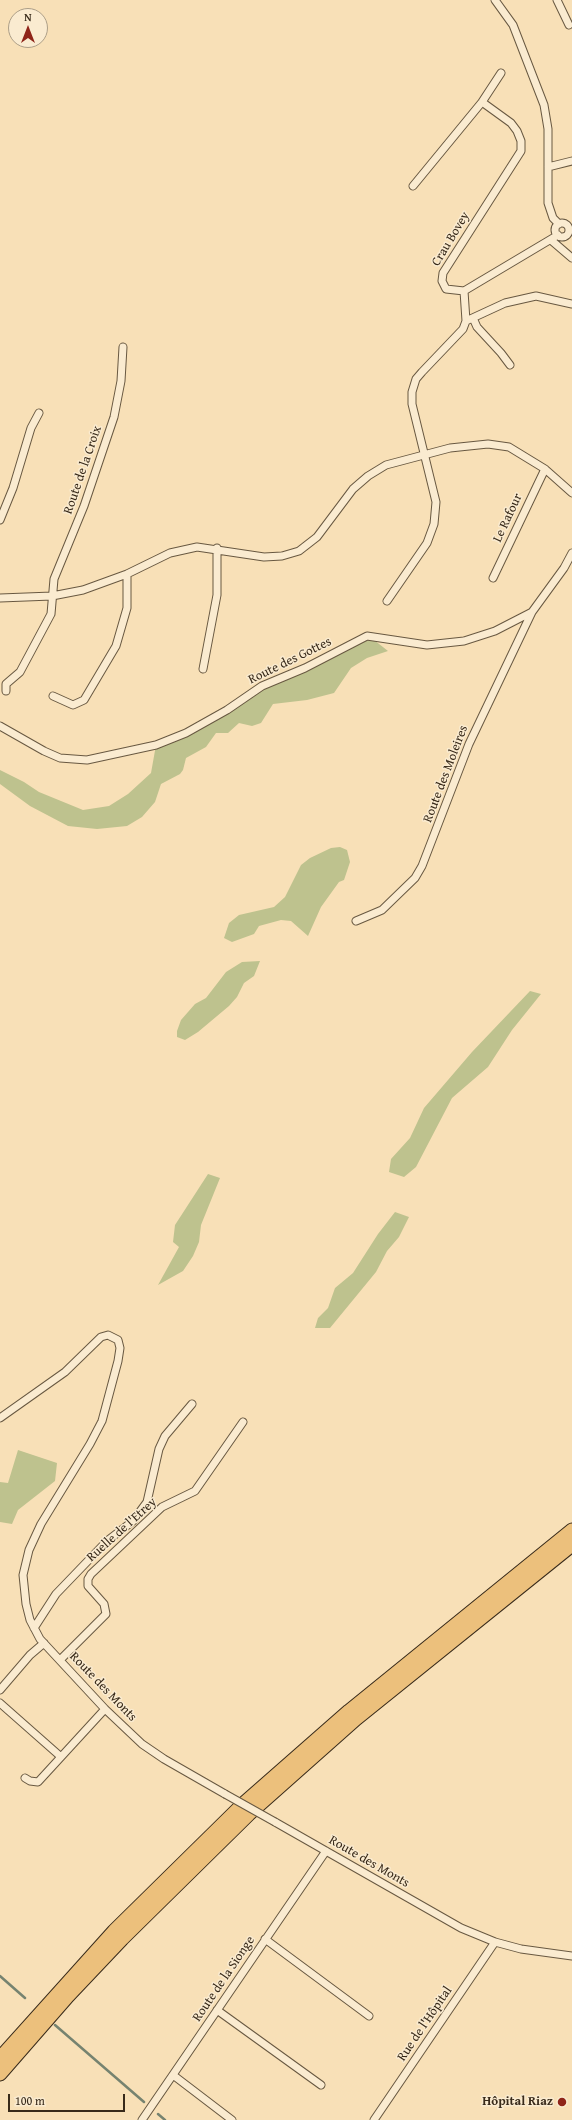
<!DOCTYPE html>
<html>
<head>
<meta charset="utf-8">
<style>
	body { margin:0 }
	#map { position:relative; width:572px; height:2120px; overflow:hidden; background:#f8e0b7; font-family:"Gentium Book Plus",serif }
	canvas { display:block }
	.north { position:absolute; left:8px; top:8px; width:40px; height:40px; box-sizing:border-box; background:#faebd0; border:1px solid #ac9e87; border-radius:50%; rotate:0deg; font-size:11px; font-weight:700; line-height:16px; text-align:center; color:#382a1a }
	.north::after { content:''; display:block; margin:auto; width:14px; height:18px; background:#8f2418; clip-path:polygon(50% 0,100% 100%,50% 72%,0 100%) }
	.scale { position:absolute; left:8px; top:2094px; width:117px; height:18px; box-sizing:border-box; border:2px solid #382a1a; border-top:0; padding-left:5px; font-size:12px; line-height:14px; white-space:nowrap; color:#382a1a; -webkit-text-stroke:3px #faebd0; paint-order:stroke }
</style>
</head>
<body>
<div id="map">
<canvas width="572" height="2120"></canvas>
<div class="north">N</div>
<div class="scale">100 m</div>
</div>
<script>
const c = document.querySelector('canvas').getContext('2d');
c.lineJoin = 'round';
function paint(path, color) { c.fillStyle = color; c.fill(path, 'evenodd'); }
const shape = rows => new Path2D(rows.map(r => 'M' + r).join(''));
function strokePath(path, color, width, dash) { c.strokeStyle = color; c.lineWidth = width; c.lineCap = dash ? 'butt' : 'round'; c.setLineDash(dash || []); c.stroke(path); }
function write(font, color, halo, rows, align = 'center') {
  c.font = font + ' "Gentium Book Plus",serif'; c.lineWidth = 3; c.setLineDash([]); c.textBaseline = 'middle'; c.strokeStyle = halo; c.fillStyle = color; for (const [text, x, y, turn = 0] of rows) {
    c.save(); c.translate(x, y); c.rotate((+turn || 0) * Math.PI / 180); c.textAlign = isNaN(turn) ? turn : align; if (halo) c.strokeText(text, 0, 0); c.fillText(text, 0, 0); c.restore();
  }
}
paint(shape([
	[366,637,374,640,388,651,367,658,351,668,334,693,307,700,273,704,261,723,252,726,239,723,228,733,216,733,206,747,186,758,183,770,180,774,161,784,155,802,142,817,127,826,97,829,68,826,30,806,0,784,0,770,24,782,39,792,83,810,109,806,128,794,151,773,156,745,186,733,259,688],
	[340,847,347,850,350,862,344,880,339,882,321,907,308,936,291,921,281,920,259,926,254,934,232,942,224,938,229,923,239,915,274,907,285,897,301,865,310,858,331,848],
	[260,961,254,976,244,983,237,997,229,1006,198,1032,185,1040,177,1037,177,1031,181,1020,195,1004,206,998,226,972,242,962],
	[530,991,541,994,512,1030,488,1067,452,1098,416,1167,404,1177,389,1172,391,1159,410,1138,424,1108,472,1052],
	[208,1174,220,1178,201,1225,199,1242,193,1256,183,1271,158,1285,179,1247,173,1242,175,1225],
	[395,1212,409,1217,399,1237,387,1251,376,1272,330,1328,315,1328,318,1318,328,1308,335,1288,353,1273,378,1234],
	[18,1450,57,1463,55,1481,18,1510,12,1524,0,1522,0,1482,8,1483]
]), '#bec28e');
strokePath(shape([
	[0,1976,25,1998],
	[55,2025,144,2102],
	[158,2114,165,2120]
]), '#768370', 2.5);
const minor = shape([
	[495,0,513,25,544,105,548,129,548,203,553,218,559,224],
	[557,0,569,25],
	[482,102,511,123,517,131,521,141,521,151,443,273,442,281,446,289,464,291,558,235],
	[548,167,572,161],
	[413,186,482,102,501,73],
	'555 230a7 7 0 1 1 14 0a7 7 0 1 1-14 0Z',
	[551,240,572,258],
	[473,318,477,327,501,353,510,365],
	[466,321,505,303,536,296,572,304],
	[0,520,13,488,31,428,39,413],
	[493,578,545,469],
	[0,598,52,596,83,590,127,574,170,553,197,547,264,557,282,556,299,551,317,537,353,489,368,476,386,465,450,448,488,444,509,447,545,469,572,493],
	[387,601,427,543,434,524,436,502,412,404,412,392,416,379,422,372,463,329,466,321,464,291],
	[203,669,217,595,217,548],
	[6,691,6,684,20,672,51,614,54,579,84,506,114,417,121,381,123,347],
	[53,696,73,705,84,700,116,646,127,608,127,574],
	[0,726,44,751,60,758,87,760,156,745,186,733,227,710,262,686,305,668,367,636,427,645,464,641,495,631,532,612,564,568,572,553],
	[356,921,382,910,415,878,422,866,469,744,532,612],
	[0,1418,65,1372,101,1337,108,1335,118,1340,120,1348,118,1361,102,1421,90,1444,41,1524,29,1550,23,1575,26,1604,30,1620,40,1639,105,1709,142,1744,164,1759,225,1794],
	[34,1628,56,1594,107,1541,133,1521,147,1502,159,1449,165,1436,192,1404],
	[60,1660,106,1614,104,1604,88,1586,88,1579,91,1574,162,1507,195,1491,243,1422],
	[0,1690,30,1655,44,1643],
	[0,1703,60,1756],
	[25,1778,30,1781,38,1782,105,1709],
	[275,1822,461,1928,495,1942,521,1949,572,1956],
	[265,1939,369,2016],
	[217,2010,321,2085],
	[173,2075,232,2120],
	[142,2120,326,1851],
	[374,2120,495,1942]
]);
const motorway = shape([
	[0,2058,114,1931,242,1805,349,1711,572,1530],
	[0,2074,68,1996,122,1939,249,1814,356,1719,572,1545]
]);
strokePath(minor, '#685841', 9);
strokePath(motorway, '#382a1a', 15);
strokePath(minor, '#faebd0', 7);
strokePath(motorway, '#ecc07c', 13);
const minorBridge = shape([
	[225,1794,275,1822]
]);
strokePath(minorBridge, '#685841', 9, []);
strokePath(minorBridge, '#faebd0', 7);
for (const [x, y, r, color] of [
	[562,2102,5,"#8f2418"]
]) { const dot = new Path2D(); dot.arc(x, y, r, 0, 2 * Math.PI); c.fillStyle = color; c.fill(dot); strokePath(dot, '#faebd0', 1.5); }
write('13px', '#382a1a', '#faebd0', [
	["Crau Bovey",451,239,-59],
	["Route de la Croix",83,470,-71],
	["Le Rafour",508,518,-65],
	["Route des Gottes",290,661,-26],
	["Route des Moleires",446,774,-69],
	["Ruelle de l'Etrey",122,1530,-42],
	["Route des Monts",103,1687,46],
	["Route des Monts",369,1862,30],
	["Route de la Sionge",224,1979,-56],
	["Rue de l'Hôpital",425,2024,-56]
]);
write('bold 13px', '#382a1a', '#faebd0', [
	["Hôpital Riaz",553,2102]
], 'right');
</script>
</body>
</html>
